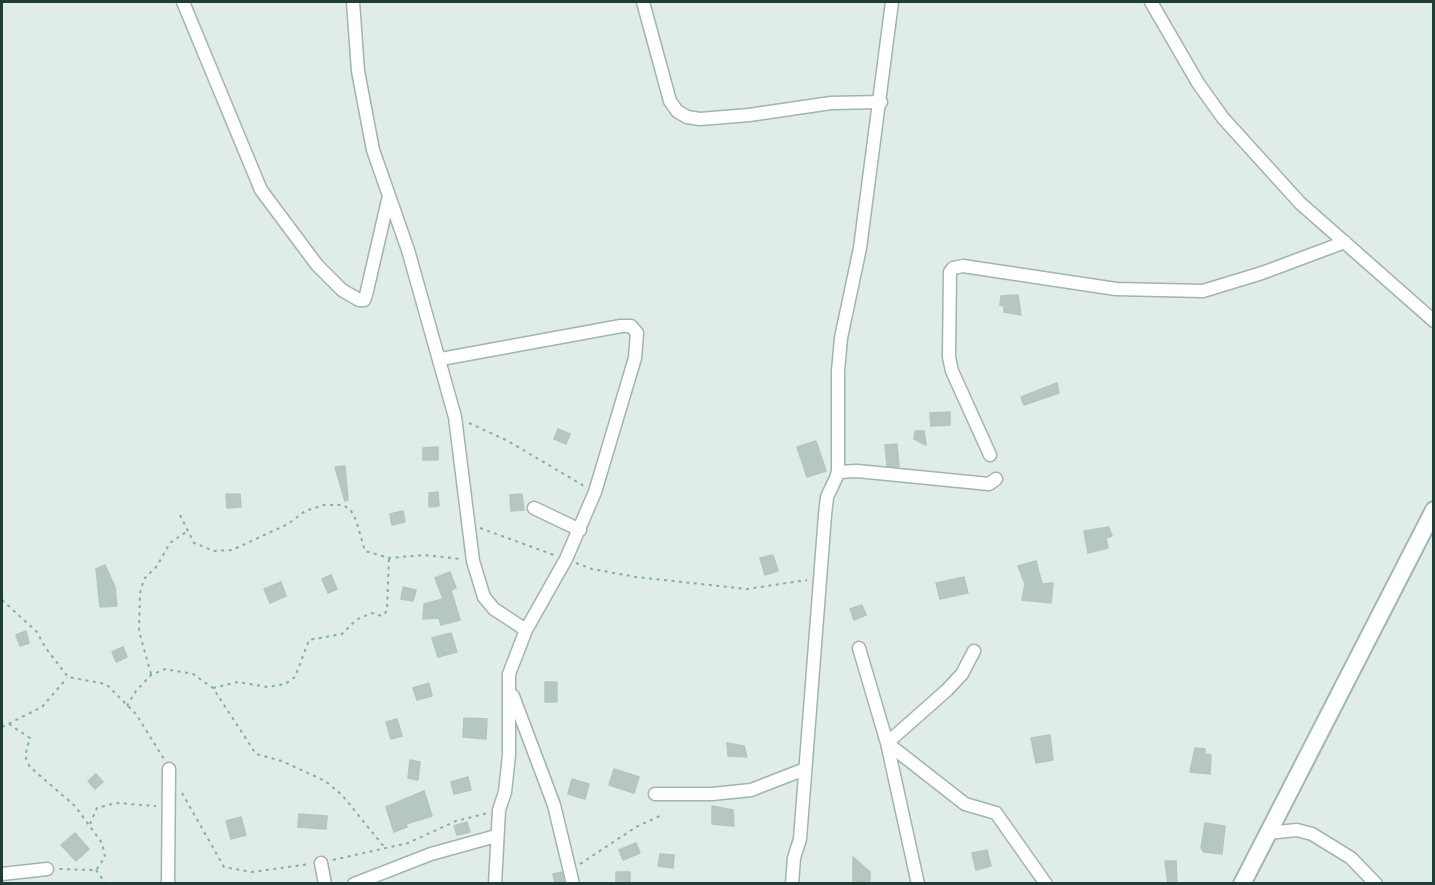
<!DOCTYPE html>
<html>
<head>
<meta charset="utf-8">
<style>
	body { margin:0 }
	#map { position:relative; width:1435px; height:885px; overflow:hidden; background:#e0ece7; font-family:"Golos Text",sans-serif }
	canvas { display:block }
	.frame { position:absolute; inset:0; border:3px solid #1f3d37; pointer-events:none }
</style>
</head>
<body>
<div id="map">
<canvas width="1435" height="885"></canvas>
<div class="frame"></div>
</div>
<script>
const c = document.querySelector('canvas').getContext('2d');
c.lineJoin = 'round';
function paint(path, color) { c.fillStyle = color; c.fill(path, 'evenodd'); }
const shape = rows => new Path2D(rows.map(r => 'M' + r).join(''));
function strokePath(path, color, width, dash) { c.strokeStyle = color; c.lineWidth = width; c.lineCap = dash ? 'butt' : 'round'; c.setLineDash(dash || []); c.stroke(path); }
const building = shape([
	[1018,295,1021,315,1004,312,1004,306,1000,305,1001,296,1018,295],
	[1057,383,1059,393,1024,405,1021,397,1057,383],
	[950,412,950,425,931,426,930,413,950,412],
	[558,429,570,434,566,444,554,439,558,429],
	[915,431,924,431,926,445,914,439,915,431],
	[816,441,826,471,807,477,797,447,816,441],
	[897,444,899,467,887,466,885,445,897,444],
	[438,447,438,460,423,460,423,448,438,447],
	[345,466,348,500,345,501,335,467,345,466],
	[438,492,439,506,429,507,429,493,438,492],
	[226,494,240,494,241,507,227,508,226,494],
	[522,494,524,510,511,511,510,495,522,494],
	[403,511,405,522,392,525,390,514,403,511],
	[1109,527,1112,536,1106,538,1108,548,1088,553,1084,531,1109,527],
	[773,555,778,571,765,575,760,558,773,555],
	[1036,561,1042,584,1053,583,1051,603,1022,600,1025,584,1018,566,1036,561],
	[105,565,115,587,117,606,100,607,96,569,105,565],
	[450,572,456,588,451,590,460,620,441,625,439,618,423,619,424,604,443,599,435,578,450,572],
	[331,575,337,589,328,593,322,579,331,575],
	[964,577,968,593,940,599,936,583,964,577],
	[281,582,286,596,270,603,264,589,281,582],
	[403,587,416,590,413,601,401,599,403,587],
	[862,605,866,615,854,620,850,609,862,605],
	[26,631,29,643,20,646,16,635,26,631],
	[451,633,457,652,438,657,432,638,451,633],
	[123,647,127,657,116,662,112,652,123,647],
	[545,682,557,682,557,702,545,702,545,682],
	[429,683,432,696,417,700,413,688,429,683],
	[464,718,487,719,486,739,463,737,464,718],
	[397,719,402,736,391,739,386,722,397,719],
	[1050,735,1053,760,1036,763,1031,738,1050,735],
	[727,743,744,746,747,757,728,756,727,743],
	[1195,748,1205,749,1205,754,1211,755,1210,774,1190,772,1195,748],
	[410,760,420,762,418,780,408,778,410,760],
	[614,769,639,777,634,793,609,785,614,769],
	[96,774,103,782,95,789,88,781,96,774],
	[468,777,471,790,454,794,451,782,468,777],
	[572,779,589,784,585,799,568,794,572,779],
	[424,791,432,816,406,824,407,827,394,832,386,807,424,791],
	[712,806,733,810,734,826,712,824,712,806],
	[299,814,327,816,326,829,298,827,299,814],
	[241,817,246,835,231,839,226,821,241,817],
	[467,822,470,832,457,835,454,826,467,822],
	[1205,823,1225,826,1222,854,1204,852,1201,848,1205,823],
	[75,833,89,849,76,861,61,845,75,833],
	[636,843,640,853,623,860,619,850,636,843],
	[987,850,991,866,976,870,972,853,987,850],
	[660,854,674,855,673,868,658,866,660,854],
	[853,857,870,872,870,881,853,882,853,857],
	[1165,861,1176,861,1177,884,1168,884,1165,861],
	[562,872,564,884,555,884,553,874,562,872],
	[616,872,630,872,630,884,616,884,616,872]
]);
paint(building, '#b5c7c0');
strokePath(building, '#b2c6bf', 1.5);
const street = shape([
	[183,2,261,190,317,265,342,290,359,300,364,300,366,295,388,200],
	[353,2,358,71,373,150,408,250,455,417,473,561,484,597,494,609,526,630],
	[643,2,670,101,677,111,687,117,700,119,749,115,831,103,881,102],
	[1151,2,1198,83,1223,118,1300,203,1434,321],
	[441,359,621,326,631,326,637,333,635,358,595,492,566,559,526,630,509,674,509,755,505,792,499,810,495,884],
	[990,455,952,371,949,357,950,272,953,268,963,266,1116,289,1203,291,1262,273,1345,242],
	[838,472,838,371,841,338,860,248,892,2],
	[534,508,580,530],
	[859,648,887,743,918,884],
	[974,651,962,674,947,690,887,743,965,804,996,813,1046,884],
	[513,696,554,805,573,884],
	[655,794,712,794,751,790,805,769],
	[1267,833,1297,830,1312,834,1351,858,1376,884],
	[321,863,325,884],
	[2,874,47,869],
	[168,884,169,769],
	[354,884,431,854,496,836],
	[792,884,794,858,800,839,825,515,827,497,836,478,838,472,857,471,989,484,996,479]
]);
const secondary = shape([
	[1242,884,1434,510]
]);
strokePath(street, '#a2b4af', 15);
strokePath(secondary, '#9db8b1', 20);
strokePath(shape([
	[469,423,508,441,584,486],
	[180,515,194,543,214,551,232,550,288,524,305,511,324,505,343,505,350,509,356,520,365,551,389,558,424,555,461,559],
	[480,528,554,555],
	[576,563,592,569,636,577,747,589,807,580],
	[2,600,37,632,45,647,68,677,106,684,136,714,164,759],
	[151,674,139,631,140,593,144,579,157,566,170,543,186,532],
	[213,688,238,682,268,687,285,684,295,677,309,640,342,634,356,620,372,613,382,616,387,611,389,558],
	[127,706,136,691,151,675,165,669,193,674,213,688,256,754,282,761,325,781,342,795,385,848],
	[9,724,30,738,25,756,30,767,75,806,102,843,105,857,96,870,58,869],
	[2,727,42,707,67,678],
	[182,793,224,867,252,872,310,864],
	[90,824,97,808,116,803,156,806],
	[333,860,408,843,456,821,488,813],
	[580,864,636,827,662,815],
	[96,870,106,884]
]), '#7eb1a5', 2, [3, 4.5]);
strokePath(street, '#fff', 12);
strokePath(secondary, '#fff', 16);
</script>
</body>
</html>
